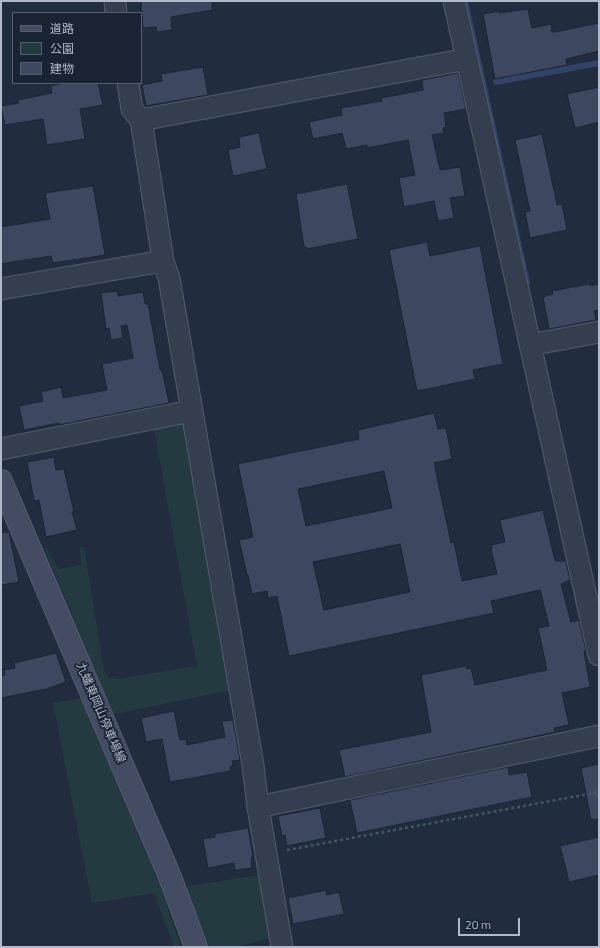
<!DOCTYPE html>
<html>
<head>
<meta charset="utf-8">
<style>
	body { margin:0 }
	#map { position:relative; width:600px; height:948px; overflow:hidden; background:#212c3f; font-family:"Titillium Web","Noto Sans JP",sans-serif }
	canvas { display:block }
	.frame { position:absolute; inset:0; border:2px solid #b1b9ca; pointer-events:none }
	.legend { position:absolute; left:12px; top:12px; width:130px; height:72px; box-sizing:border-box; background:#1a2334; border:1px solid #565f70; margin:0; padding:5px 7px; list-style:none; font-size:12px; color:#b1b9ca }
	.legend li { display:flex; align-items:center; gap:8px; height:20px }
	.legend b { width:20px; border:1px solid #565f70 }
	.scale { position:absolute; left:458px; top:918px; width:62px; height:18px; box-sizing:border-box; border:2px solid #b1b9ca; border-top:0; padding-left:5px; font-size:12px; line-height:14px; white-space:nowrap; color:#b1b9ca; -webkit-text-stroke:3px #1a2334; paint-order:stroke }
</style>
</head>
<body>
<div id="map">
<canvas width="600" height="948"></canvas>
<div class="frame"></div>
<ul class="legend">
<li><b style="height:5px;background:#434c63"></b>道路</li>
<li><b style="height:11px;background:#233b40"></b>公園</li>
<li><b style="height:11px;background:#3d4860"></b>建物</li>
</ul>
<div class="scale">20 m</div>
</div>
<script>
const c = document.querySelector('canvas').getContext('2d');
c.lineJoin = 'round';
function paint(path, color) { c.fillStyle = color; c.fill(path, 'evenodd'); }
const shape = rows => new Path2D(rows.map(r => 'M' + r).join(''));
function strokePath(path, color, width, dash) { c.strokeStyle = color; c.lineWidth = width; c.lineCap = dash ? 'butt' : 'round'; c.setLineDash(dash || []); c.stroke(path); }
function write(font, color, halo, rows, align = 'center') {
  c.font = font + ' "Titillium Web","Noto Sans JP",sans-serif'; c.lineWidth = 3.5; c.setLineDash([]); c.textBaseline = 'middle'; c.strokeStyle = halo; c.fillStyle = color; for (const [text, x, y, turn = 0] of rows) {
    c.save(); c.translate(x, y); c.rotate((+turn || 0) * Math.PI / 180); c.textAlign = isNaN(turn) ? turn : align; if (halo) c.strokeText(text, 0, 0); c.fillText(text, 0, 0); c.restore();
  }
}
paint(shape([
	[184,424,236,689,115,714,112,711,44,548,47,548,58,569,81,565,80,547,84,547,104,671,109,678,118,679,197,666,154,429],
	[81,698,161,889,181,947,174,947,154,893,92,903,53,703],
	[266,874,274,933,269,938,237,947,210,947,186,889,189,886]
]), '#233b40');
strokePath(shape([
	[465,1,527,283],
	[496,82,599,63]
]), '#314366', 6);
const building = shape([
	[141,1,212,1,212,10,171,17,172,30,157,32,156,27,143,28,141,1],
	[528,9,532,28,551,24,552,32,555,32,599,23,599,51,566,59,567,65,495,79,483,14,499,11,499,13,528,9],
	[203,67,208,95,146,106,142,85,162,81,161,74,203,67],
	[458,73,466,109,444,113,446,127,443,128,444,133,432,135,440,170,460,167,465,196,450,198,454,218,438,221,434,201,404,207,399,178,415,175,408,140,367,148,367,145,346,149,342,133,313,139,309,122,342,115,341,108,382,101,381,98,423,90,422,80,458,73],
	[64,83,98,83,103,105,80,109,85,139,47,145,43,119,5,125,1,106,19,103,18,100,52,93,51,86,64,83],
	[599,87,599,122,575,128,567,94,599,87],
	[259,133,267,169,233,176,228,150,240,147,239,137,259,133],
	[542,134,557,205,562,204,567,230,530,238,525,212,530,211,515,140,542,134],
	[347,184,358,239,307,249,306,247,304,247,296,194,347,184],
	[93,186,105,255,53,263,51,256,1,264,1,227,50,219,45,193,93,186],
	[427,242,430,256,480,246,503,364,473,370,475,379,417,391,389,250,427,242],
	[589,284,590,286,599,284,599,310,594,311,596,320,549,329,543,297,553,294,552,291,589,284],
	[117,291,118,296,143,292,145,304,148,304,160,370,162,370,169,403,59,425,59,423,24,430,19,406,43,401,41,392,61,387,63,398,107,390,102,364,133,358,127,325,121,326,123,338,111,340,109,328,106,329,101,293,117,291],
	[434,413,438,429,446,428,452,459,434,463,451,543,454,542,462,581,497,574,491,549,492,549,491,545,505,542,500,520,543,510,555,561,566,561,570,580,561,584,571,622,579,620,586,651,584,651,590,687,562,693,569,725,554,728,555,732,345,777,339,750,431,732,421,675,466,666,467,669,471,668,475,685,547,670,538,628,549,626,540,590,491,601,494,613,289,656,277,596,268,598,267,591,252,594,248,575,247,575,239,540,253,537,238,464,359,439,358,430,434,413],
	[384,471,392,508,306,526,298,489,384,471],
	[400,544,410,592,324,610,313,562,400,544],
	[54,457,56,470,64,469,74,512,72,512,77,530,46,537,39,500,34,501,27,462,54,457],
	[9,532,19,582,1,585,1,533,9,532],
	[56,653,66,682,46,689,1,698,1,676,5,675,4,670,15,668,14,663,56,653],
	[174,711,180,740,186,739,187,745,225,737,222,721,233,720,240,760,232,761,233,766,230,767,231,771,170,782,162,739,146,742,141,718,174,711],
	[599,764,599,819,591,820,581,768,599,764],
	[508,767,509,775,527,772,532,797,357,833,350,800,508,767],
	[320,808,326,838,287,846,285,835,282,836,278,816,320,808],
	[248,828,253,856,251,857,252,868,235,870,234,863,208,868,203,839,215,837,215,834,248,828],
	[599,837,599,875,569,882,560,846,599,837],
	[326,890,327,895,339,892,344,914,293,924,288,898,326,890]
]);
paint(building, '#3d4860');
strokePath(building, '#1c2536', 1);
const street = shape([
	[115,1,116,13],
	[454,1,599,655],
	[128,83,132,109,141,120,163,261,169,278,253,765,258,807,282,947],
	[141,120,467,59],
	[1,289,163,261],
	[530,345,599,332],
	[1,449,191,411],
	[258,807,599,736]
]);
const secondary = shape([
	[1,481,170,877,196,947]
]);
strokePath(street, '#535c6d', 23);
strokePath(secondary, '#535c6d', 24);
strokePath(shape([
	[287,850,599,792]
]), '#41585d', 2.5, [3, 3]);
strokePath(street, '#353e4f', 21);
strokePath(secondary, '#434c63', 22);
write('12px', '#b1b9ca', '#1a2334', [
	["九蟠東岡山停車場線",100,713,67]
]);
</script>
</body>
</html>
